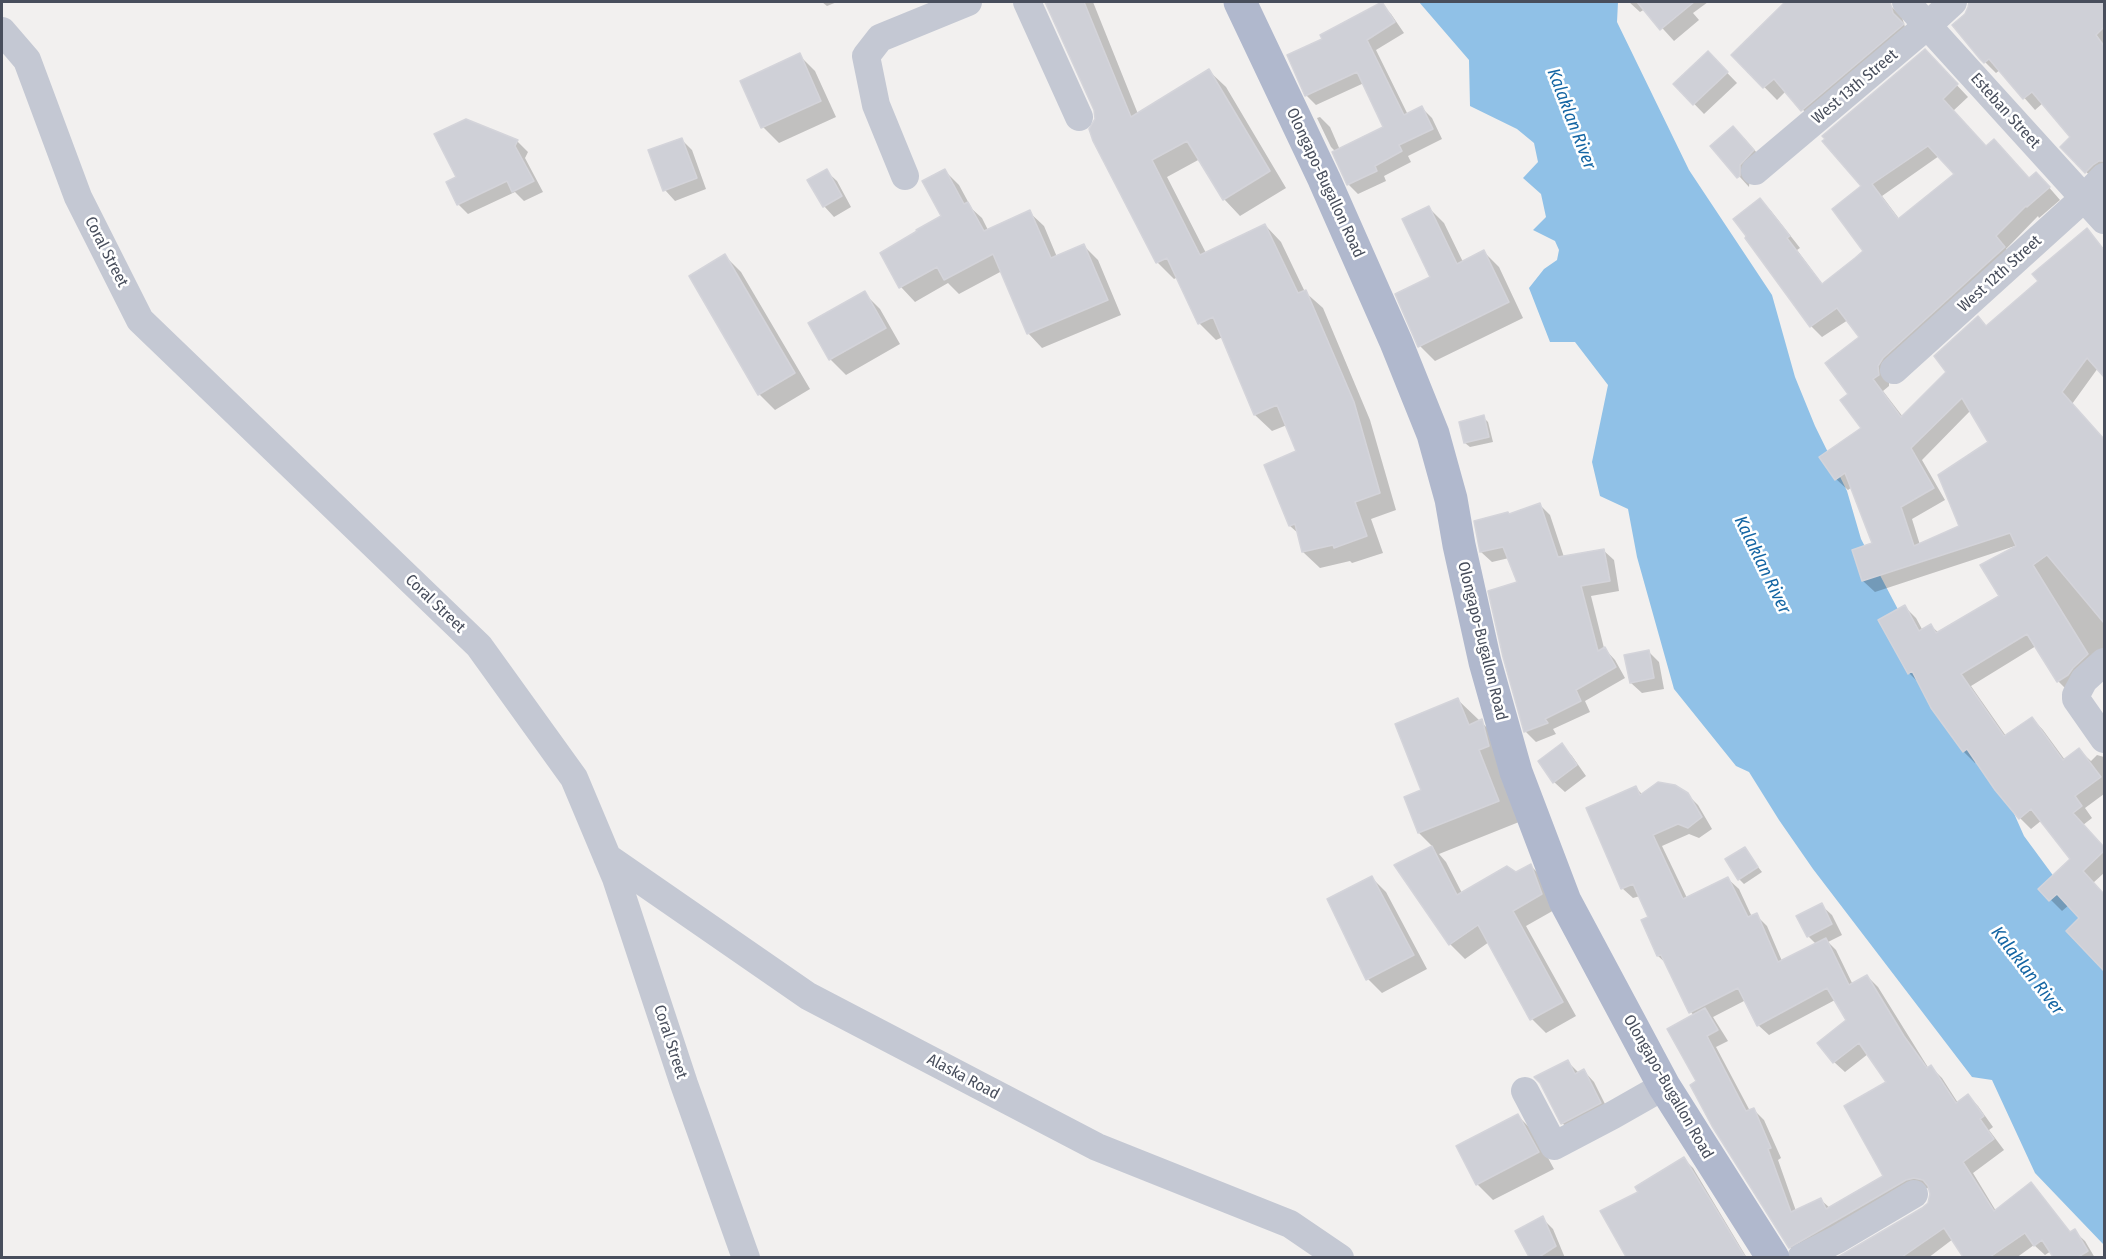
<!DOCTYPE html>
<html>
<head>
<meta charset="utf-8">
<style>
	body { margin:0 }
	#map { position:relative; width:2106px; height:1259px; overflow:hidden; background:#f2f0ef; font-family:"Fira Sans Condensed",sans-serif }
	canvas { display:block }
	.frame { position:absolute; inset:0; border:3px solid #484e5c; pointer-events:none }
</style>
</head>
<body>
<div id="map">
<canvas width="2106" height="1259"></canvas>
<div class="frame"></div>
</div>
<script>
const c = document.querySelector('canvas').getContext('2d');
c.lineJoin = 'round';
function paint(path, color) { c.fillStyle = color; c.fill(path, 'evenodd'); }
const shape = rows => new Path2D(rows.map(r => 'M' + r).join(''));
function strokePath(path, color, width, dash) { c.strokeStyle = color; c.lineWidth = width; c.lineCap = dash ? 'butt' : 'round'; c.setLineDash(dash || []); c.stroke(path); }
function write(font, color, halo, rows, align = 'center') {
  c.font = font + ' "Fira Sans Condensed",sans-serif'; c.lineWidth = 5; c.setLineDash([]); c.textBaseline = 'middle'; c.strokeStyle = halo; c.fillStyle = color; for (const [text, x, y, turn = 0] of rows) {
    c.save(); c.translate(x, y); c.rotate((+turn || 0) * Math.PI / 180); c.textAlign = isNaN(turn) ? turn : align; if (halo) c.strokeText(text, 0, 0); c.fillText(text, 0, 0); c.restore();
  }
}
paint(shape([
	[1419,2,1618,2,1617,22,1689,170,1772,295,1795,377,1815,426,1847,491,1861,539,1924,659,1992,764,2024,836,2063,889,2104,930,2104,1245,2035,1173,1992,1080,1972,1077,1813,869,1779,820,1749,772,1736,766,1674,689,1637,557,1628,509,1600,496,1592,462,1608,385,1575,342,1550,342,1529,288,1544,269,1557,260,1559,250,1555,241,1533,230,1546,217,1541,194,1523,178,1538,162,1534,143,1517,129,1470,106,1469,60]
]), '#90c1e7');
paint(shape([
	[822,2,837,2,827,6],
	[1047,2,1093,2,1138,114,1209,71,1226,87,1286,188,1240,216,1224,199,1200,159,1167,177,1206,253,1265,225,1281,242,1305,292,1323,308,1370,420,1396,510,1371,519,1383,553,1352,563,1350,561,1320,568,1303,552,1299,534,1290,526,1266,466,1298,452,1287,425,1272,431,1255,415,1223,337,1216,340,1199,323,1178,277,1174,279,1158,263,1094,140,1097,120,1095,110],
	[1629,2,1708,2,1693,13,1699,20,1674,41,1645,9,1640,12],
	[1782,2,1873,2,1882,12,1890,5,1902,17,1905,27,1814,122,1786,91,1777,100,1733,55,1784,4],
	[1970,2,2104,2,2104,177,2097,183,2062,147,2072,137,2043,103,2035,110,2000,70,1996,73,1985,62,1954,25,1970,8],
	[1381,4,1391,14,1404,33,1376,50,1408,115,1422,108,1432,118,1442,139,1408,156,1411,162,1384,176,1386,181,1358,194,1348,184,1336,152,1331,147,1317,118,1320,117,1330,127,1340,150,1385,127,1364,83,1316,105,1306,95,1324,40],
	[1708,53,1737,83,1704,114,1675,84],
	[799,55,815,71,836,117,779,143,763,127,742,81],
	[1936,63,1968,97,1953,111,1986,148,2030,180,2047,185,2060,200,2039,218,2038,216,2006,249,2015,259,1889,377,1889,386,1883,391,1903,417,1948,372,1978,318,1987,327,2040,282,2087,230,2104,249,2104,375,2098,368,2072,404,2104,440,2104,661,2069,692,2058,681,2036,646,1971,686,2006,736,2032,718,2043,730,2065,760,2079,750,2091,761,2097,755,2104,757,2104,794,2085,808,2092,818,2083,825,2104,848,2104,873,2093,883,2104,896,2104,969,2068,931,2081,918,2069,905,2062,911,2040,889,2072,859,2042,820,2031,829,2020,818,1977,761,1975,763,1964,752,1933,707,1920,684,1909,673,1905,607,1916,618,1923,631,1931,626,1939,633,2001,596,2015,546,1875,592,1863,581,1854,551,1874,544,1852,487,1848,490,1836,479,1864,428,1850,394,1861,337,1848,320,1822,337,1811,326,1760,200,1771,211,1800,248,1797,250,1823,285,1865,251,1864,186],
	[1939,156,1956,175,1900,220,1882,196],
	[1971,410,1990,443,1961,527,1920,545,1912,519,1945,500,1922,460],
	[1744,138,1764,161,1750,176,1749,187,1712,146],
	[681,139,692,150,706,189,675,201,665,190],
	[517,141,528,152,525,158,543,192,524,201,515,192,468,214,458,204],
	[826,171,837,181,851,207,834,217,824,206],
	[945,171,959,185,972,209,982,218,988,230,1029,212,1044,226,1057,257,1084,246,1098,260,1121,315,1042,348,1028,333,1002,271,959,294,948,283,915,302,901,287,882,254,943,217],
	[1429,208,1444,223,1463,262,1484,252,1499,267,1523,318,1435,361,1420,346,1397,295,1432,277],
	[725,256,741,272,810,389,775,410,759,394],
	[864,293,880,309,900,344,846,375,830,359],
	[1483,417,1488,422,1493,442,1470,447,1465,443],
	[1540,505,1550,515,1564,557,1603,550,1614,560,1619,591,1591,596,1604,648,1615,660,1625,678,1585,701,1590,712,1553,729,1556,734,1536,742,1526,732,1505,657,1519,583,1509,558,1492,562,1481,552,1476,522,1510,515],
	[1648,651,1659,662,1664,689,1642,693,1631,683],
	[1458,700,1502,742,1519,822,1439,854,1446,862,1462,893,1516,874,1531,866,1545,880,1556,909,1526,926,1576,1016,1546,1033,1532,1019,1489,942,1465,959,1450,944,1396,866,1433,847,1419,833,1406,798,1423,791],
	[1562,745,1572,756,1586,776,1565,792,1554,782],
	[1636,788,1643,795,1687,794,1698,805,1712,829,1699,838,1689,834,1662,846,1687,898,1728,879,1739,889,1752,917,1756,915,1767,926,1782,961,1816,944,1808,936,1798,917,1821,905,1832,915,1842,935,1828,942,1836,950,1853,985,1867,976,1878,987,1929,1069,1931,1067,1942,1078,1958,1103,1968,1096,1978,1106,1993,1127,1989,1130,2004,1150,1973,1173,1996,1211,2030,1184,2071,1233,2074,1231,2085,1241,2095,1258,2055,1258,2051,1251,2045,1255,2034,1245,2016,1258,1965,1258,1953,1239,1928,1258,1841,1258,1923,1209,1929,1203,1931,1189,1926,1188,1800,1257,1790,1247,1698,1082,1694,1016,1691,1012,1668,965,1658,956,1650,917,1640,896,1633,898,1622,888],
	[1746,1000,1758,1025,1769,1035,1835,1000,1848,1021,1834,1062,1845,1072,1868,1054,1888,1082,1885,1177,1830,1208,1821,1200,1796,1211,1778,1160,1781,1158,1764,1120,1753,1109,1750,1111,1716,1047,1728,1041,1713,1017],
	[1744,849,1762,872,1744,884,1739,879],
	[1372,878,1386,892,1427,969,1382,993,1368,979],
	[1568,1062,1578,1072,1584,1071,1594,1082,1610,1114,1573,1133,1562,1123],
	[1518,1116,1534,1132,1554,1169,1493,1200,1477,1184],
	[1684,1159,1693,1168,1747,1258,1627,1258,1602,1211,1640,1193],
	[1542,1218,1553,1229,1565,1258,1531,1258,1517,1232]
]), '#0003');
const building = shape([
	[1045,2,1084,2,1131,117,1209,69,1270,171,1223,200,1187,141,1152,160,1200,255,1265,224,1298,293,1306,290,1354,402,1380,493,1355,502,1367,536,1334,548,1333,545,1302,552,1295,524,1289,526,1264,465,1296,451,1277,405,1254,415,1213,317,1198,324,1167,258,1156,263,1093,141,1089,129,1095,119,1094,110,1045,2],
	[1382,2,1395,22,1367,40,1404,115,1422,106,1433,129,1399,145,1402,151,1375,166,1377,171,1347,185,1332,152,1383,127,1357,72,1305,96,1287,55,1322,39,1320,35,1382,2],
	[1637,2,1694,2,1660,30,1637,2],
	[1785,2,1890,2,1893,13,1904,24,1801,111,1774,79,1763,88,1731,55,1785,2],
	[1969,2,2104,2,2104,27,2096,35,2104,46,2104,161,2099,161,2093,165,2085,173,2060,147,2070,137,2032,92,2023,99,1989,59,1984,63,1980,59,1952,25,1965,14,1968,7,1969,2],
	[1925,49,1958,84,1943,99,1986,146,1994,139,2029,178,2036,172,2050,187,2027,207,2026,206,1996,236,2005,247,1883,358,1878,366,1879,375,1873,379,1901,417,1946,372,1934,356,1978,316,1986,326,2038,281,2032,274,2087,228,2104,250,2104,377,2087,358,2062,392,2104,439,2104,623,2047,555,2033,565,2088,654,2073,668,2068,675,2057,682,2027,634,1961,674,2004,736,2032,717,2063,760,2079,748,2101,777,2075,796,2082,806,2073,813,2104,847,2104,851,2083,871,2104,894,2104,971,2066,931,2079,918,2057,894,2049,901,2038,889,2070,859,2031,809,2019,819,1995,790,1967,749,1963,752,1931,708,1912,671,1908,674,1878,620,1905,605,1919,631,1931,624,1936,633,1999,596,1980,565,2016,546,2010,533,1862,581,1852,550,1872,543,1845,473,1835,480,1819,457,1861,428,1840,400,1848,394,1825,363,1859,337,1837,308,1810,327,1745,238,1746,236,1733,219,1760,198,1790,236,1787,238,1822,284,1855,258,1863,251,1832,209,1861,186,1822,141,1825,139,1822,136,1925,49],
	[1928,146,1954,174,1898,219,1872,184,1928,146],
	[1962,398,1988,442,1938,475,1959,526,1914,546,1901,507,1934,488,1911,448,1962,398],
	[1708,51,1728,72,1693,105,1673,84,1708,51],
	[800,53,821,101,761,128,740,81,800,53],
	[466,119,518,140,515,146,534,181,512,192,507,181,457,205,446,182,456,177,434,134,466,119],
	[1733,126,1754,150,1740,165,1740,176,1737,178,1710,146,1733,126],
	[682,138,697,178,663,191,648,150,682,138],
	[827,169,842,196,823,207,807,180,827,169],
	[945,169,964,204,968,202,984,231,1030,210,1051,258,1084,244,1108,300,1027,334,993,254,944,280,937,267,899,288,880,253,917,231,916,230,941,216,922,181,945,169],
	[1429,206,1457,264,1484,250,1509,302,1418,347,1395,294,1430,277,1402,219,1429,206],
	[725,254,795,373,758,395,689,276,725,254],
	[865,291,886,328,829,360,808,323,865,291],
	[1484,415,1489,437,1464,443,1459,422,1484,415],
	[1540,503,1558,557,1604,549,1610,581,1581,586,1598,651,1605,647,1616,667,1576,690,1581,701,1545,719,1548,723,1524,732,1503,657,1488,591,1517,582,1503,547,1480,552,1474,521,1508,512,1509,514,1540,503],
	[1649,650,1654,678,1630,683,1624,655,1649,650],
	[1458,698,1469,725,1482,719,1489,746,1479,750,1499,801,1418,833,1404,797,1421,790,1395,724,1458,698],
	[1562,743,1577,765,1553,783,1538,761,1562,743],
	[1658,782,1675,785,1688,793,1702,817,1688,828,1678,824,1653,835,1683,899,1728,877,1748,917,1757,913,1778,962,1826,938,1849,985,1867,975,1904,1036,1927,1068,1931,1065,1956,1103,1968,1094,1984,1116,1980,1119,1994,1139,1963,1162,1994,1211,2031,1182,2070,1232,2075,1229,2088,1251,2078,1257,2053,1257,2042,1240,2034,1246,2025,1233,1990,1257,1963,1257,1944,1228,1902,1257,1838,1257,1922,1208,1928,1203,1930,1194,1928,1186,1923,1180,1914,1178,1906,1180,1789,1248,1712,1126,1690,1085,1696,1081,1667,1029,1705,1008,1718,1030,1707,1036,1746,1111,1754,1108,1771,1148,1768,1149,1791,1212,1821,1198,1826,1209,1883,1176,1844,1106,1886,1082,1859,1043,1833,1063,1817,1043,1846,1020,1827,988,1757,1026,1738,988,1689,1013,1661,955,1657,956,1641,920,1648,917,1633,884,1621,889,1586,808,1636,786,1640,795,1658,782],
	[1432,846,1457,895,1507,866,1516,872,1531,864,1542,894,1513,911,1563,1002,1530,1020,1478,925,1449,945,1394,865,1432,846],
	[1745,847,1758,867,1738,880,1725,859,1745,847],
	[1372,876,1414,955,1366,980,1327,899,1372,876],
	[1822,903,1832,924,1807,937,1796,916,1822,903],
	[1568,1060,1575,1074,1584,1069,1601,1103,1561,1124,1540,1083,1534,1077,1568,1060],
	[1518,1114,1539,1152,1476,1185,1456,1146,1518,1114],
	[1684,1157,1716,1209,1745,1257,1626,1257,1600,1211,1638,1192,1635,1187,1684,1157],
	[1543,1216,1556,1246,1539,1257,1529,1257,1515,1231,1543,1216]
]);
paint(building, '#cfd0d7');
strokePath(building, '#d4d4da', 1.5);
strokePath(shape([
	[1027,2,1079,117],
	[1906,2,2104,220],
	[2,31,27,60,78,197,140,320,479,646,574,778,616,878,684,1084,746,1258],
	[1755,171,1928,25,1953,2],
	[905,176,876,105,866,56,880,38,968,2],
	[1894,370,2084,198,2104,177],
	[2104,662,2084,680,2076,695,2076,699,2104,739],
	[607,857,808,996,1097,1147,1290,1224,1340,1258],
	[1525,1091,1554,1146,1613,1115,1664,1086],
	[1801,1258,1838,1239,1914,1194]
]), '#c4c8d3', 28);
strokePath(shape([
	[1240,2,1324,179,1396,342,1433,434,1451,499,1459,545,1485,662,1516,772,1565,901,1664,1086,1773,1258]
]), '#b0b8cd', 33);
write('16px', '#484e5c', '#fff', [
	["West 13th Street",1855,87,-40],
	["Esteban Street",2005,111,48],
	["Olongapo-Bugallon Road",1325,183,65],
	["Coral Street",106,252,63],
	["West 12th Street",2000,274,-42],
	["Coral Street",435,604,44],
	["Olongapo-Bugallon Road",1482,641,76],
	["Coral Street",670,1042,72],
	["Alaska Road",963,1077,28],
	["Olongapo-Bugallon Road",1668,1087,60]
]);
write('italic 18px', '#1465a3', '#fff', [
	["Kalaklan River",1571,119,69],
	["Kalaklan River",1762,565,64],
	["Kalaklan River",2027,971,52]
]);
</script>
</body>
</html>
